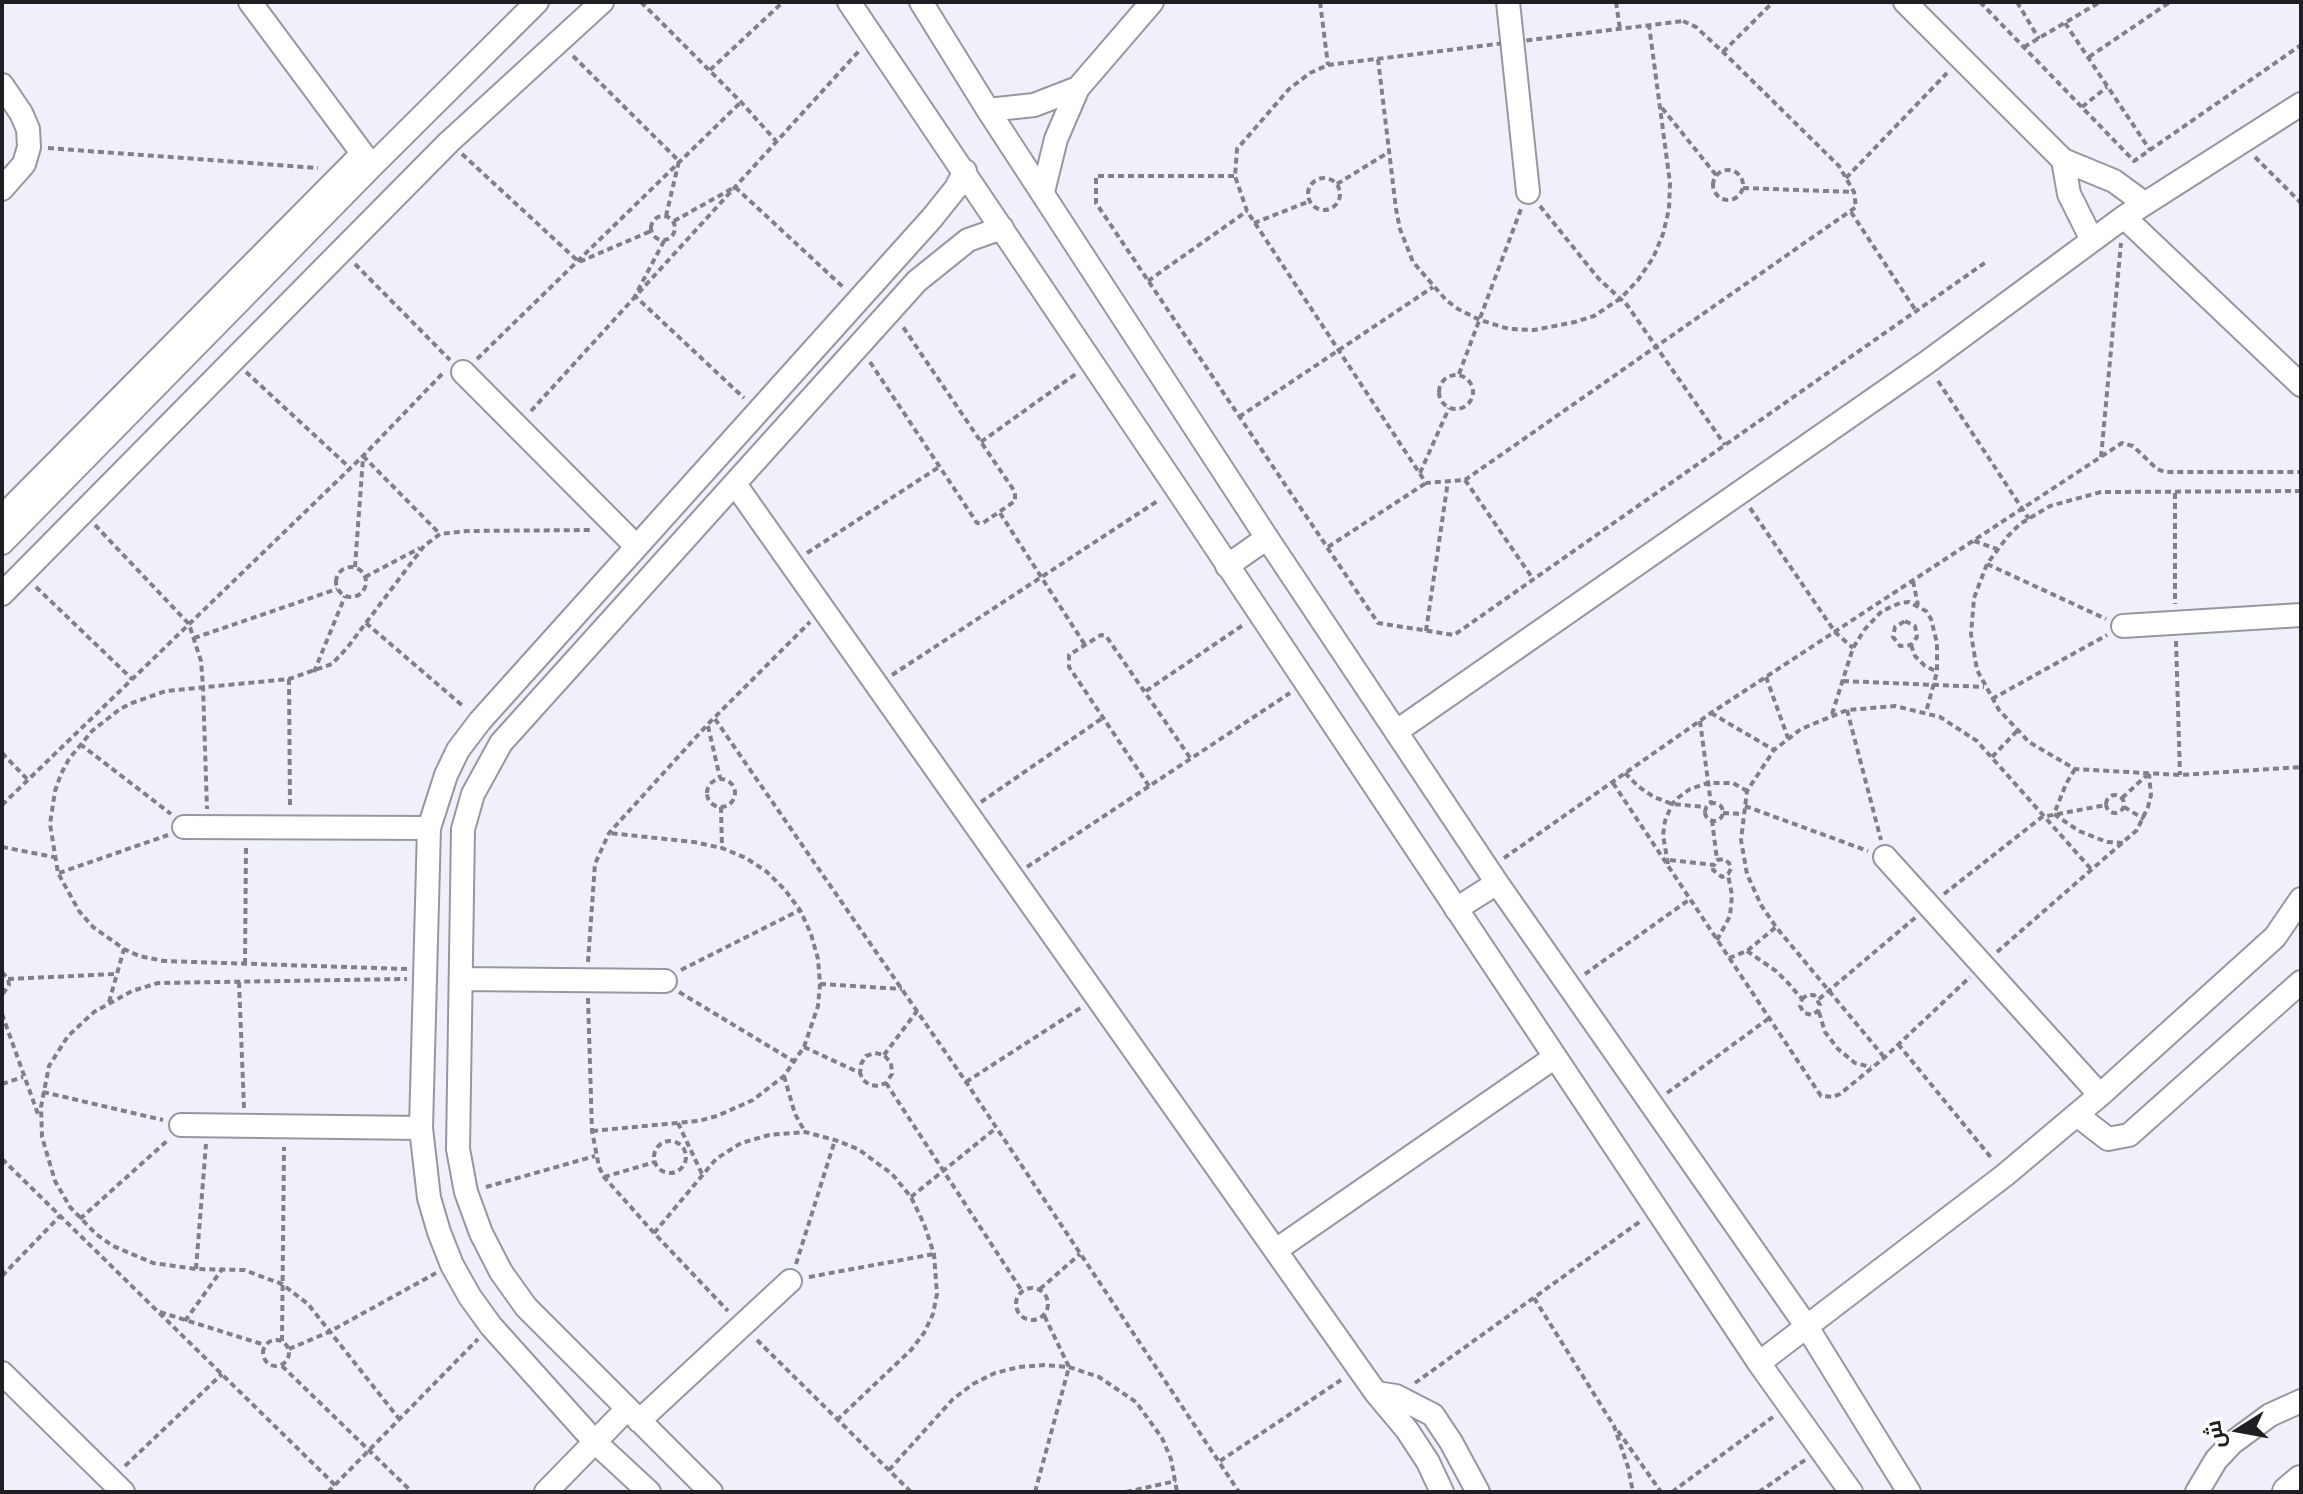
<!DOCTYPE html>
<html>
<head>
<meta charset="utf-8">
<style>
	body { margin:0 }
	#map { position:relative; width:2303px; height:1494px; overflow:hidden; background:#f0f0fa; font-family:"Nunito Sans",Cairo,sans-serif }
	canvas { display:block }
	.frame { position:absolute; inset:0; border:4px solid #1f1f23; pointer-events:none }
	.north { position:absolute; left:2199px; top:1390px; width:80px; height:80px; -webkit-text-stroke:6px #fff; paint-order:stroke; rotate:259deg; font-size:22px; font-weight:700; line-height:32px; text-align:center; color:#1f1f23 }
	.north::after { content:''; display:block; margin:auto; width:28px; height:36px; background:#1f1f23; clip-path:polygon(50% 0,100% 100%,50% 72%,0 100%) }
</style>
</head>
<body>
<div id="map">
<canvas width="2303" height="1494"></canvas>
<div class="frame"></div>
<div class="north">ش</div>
</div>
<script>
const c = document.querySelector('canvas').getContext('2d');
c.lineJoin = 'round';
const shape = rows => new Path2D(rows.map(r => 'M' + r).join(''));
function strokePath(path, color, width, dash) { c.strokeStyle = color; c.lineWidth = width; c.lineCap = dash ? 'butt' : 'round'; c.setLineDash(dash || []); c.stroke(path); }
const street = shape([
	[250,2,371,165],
	[849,2,1177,489,1759,1363,1851,1492],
	[921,2,988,110,1267,538,1497,883,1807,1327,1909,1492],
	[1508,2,1528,192],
	[1905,2,2063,160,2114,181,2144,203],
	[2,85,21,113,28,129,29,147,24,164,2,189],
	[988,110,1034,105,1078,88],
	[2063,160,2069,194,2092,240],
	[1043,192,1056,139,1078,88,1152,2],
	[2124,217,2301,385],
	[463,372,636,546],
	[735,484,1376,1393,1407,1430,1428,1462,1442,1492],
	[2,517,362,154],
	[2,543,372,166,537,2],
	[1227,566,1267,538],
	[2,594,449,142,602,2],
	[2123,626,2301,615],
	[1397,731,1926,363,2124,217,2301,104],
	[184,827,429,828],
	[1885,857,2100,1095],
	[1456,909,1497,883],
	[461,979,665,981],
	[2077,1115,2108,1139,2129,1135,2301,982],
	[181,1125,421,1128],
	[1276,1250,1555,1057],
	[1759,1363,2005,1175,2100,1095,2275,937,2301,899],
	[2,1373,123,1492],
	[1376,1393,1396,1396,1433,1415,1451,1442,1478,1492],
	[639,1421,790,1281],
	[546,1492,627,1409],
	[649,1492,595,1442,491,1326,470,1297,452,1265,439,1232,429,1198,421,1128,429,828,446,775,458,750,480,721,932,218,956,188,965,171],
	[711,1492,526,1307,501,1272,481,1233,466,1192,458,1149,463,829,473,794,501,743,917,281,968,240,1002,228],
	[2197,1492,2216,1460,2232,1443,2270,1415,2301,1401]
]);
const secondary = shape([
	[2288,1492,2301,1481]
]);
strokePath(street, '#9797a0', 26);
strokePath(secondary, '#9797a0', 34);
strokePath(shape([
	[641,2,741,102,776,141],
	[1320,2,1328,65],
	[1616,2,1620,30],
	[1980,2,2134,161,2301,45],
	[2017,2,2039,39],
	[1683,21,1696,27,1723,52,1839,166,1854,192,1856,207,1465,480,1426,483,1247,211,1235,176,1237,149,1289,89,1310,73,1328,65,1683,21],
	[2065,23,2150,150],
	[2024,47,2100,2],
	[1723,52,1773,2],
	[573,56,679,161,666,216],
	[2089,57,2170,2],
	[1378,59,1396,209,1400,229,1413,262,1446,300,1458,309,1480,320,1509,329,1534,330,1575,322,1594,316,1621,298,1638,280,1653,258,1663,234,1669,209,1670,183,1649,25],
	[710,70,783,2],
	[2082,107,2107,87],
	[1662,108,1716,175],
	[48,148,318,168],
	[462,154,579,262,651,231],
	[2255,157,2301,203],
	'1713 185a15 15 0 1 1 30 0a15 15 0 1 1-30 0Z',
	[1234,176,1096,176,1096,203,1378,623,1454,635,1986,262],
	[1846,178,1947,73],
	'1308 194a16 16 0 1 1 32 0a16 16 0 1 1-32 0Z',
	[1337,184,1389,152],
	[1743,188,1854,192],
	[1540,206,1598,278,1627,305,1725,445],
	[1851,212,1916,311],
	'651 228a12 12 0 1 1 24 0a12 12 0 1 1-24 0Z',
	[674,221,735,187,843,287],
	[1254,223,1310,201],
	[664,241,635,296,744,398],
	[355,264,450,360],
	[1148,281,1247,211],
	[477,359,741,102],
	[870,362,977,523,983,523,1015,501,1015,492,903,327],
	[246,372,350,468],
	[1459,374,1521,209],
	'1439 392a17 17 0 1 1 34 0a17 17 0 1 1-34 0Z',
	[1938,381,2029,519],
	[531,411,859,51],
	[1239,417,1433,287],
	[981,442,1077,373],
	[363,456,440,534],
	[2101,457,2121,243],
	[1420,473,1449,408],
	[1465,480,1533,579],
	[2301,491,2101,492,2050,506,2020,524,2008,536,1987,564,1974,598,1971,634,1977,670,1999,710,2029,742,2075,769,2180,775,2301,767],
	[2175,493,2175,604],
	[1750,508,1835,632,1853,648],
	[1000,513,1085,645],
	[95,525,189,624,201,661,203,686,207,809],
	[1974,541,1997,549],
	[1328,547,1426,483],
	[807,553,939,467],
	[1987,564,2106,619],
	'336 582a15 15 0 1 1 30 0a15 15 0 1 1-30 0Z',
	[355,567,363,458],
	[365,577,420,548],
	[1913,581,1918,605],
	[36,587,132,679],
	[1905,621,1915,626,1917,637,1911,645,1900,646,1893,637,1895,627,1905,621],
	[366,623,464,707],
	[1426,631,1448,481],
	[194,638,337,589],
	[2176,641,2180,775],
	[1911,645,1915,656,1925,666,1936,671],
	[314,672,345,596],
	[892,675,1159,500],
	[1766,677,1788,738],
	[289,679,290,808],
	[1843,681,1984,687],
	[1146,691,1243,625],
	[1992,699,2107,635],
	[1847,710,1881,840],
	[1711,713,1774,750],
	[1832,714,1853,648,1865,629,1882,611,1900,603,1909,602,1926,611,1931,619,1937,643,1937,672,1926,712],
	[715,719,966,1082,1239,1492],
	[1700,721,1711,804],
	[708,726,720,778],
	[80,744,171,814],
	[2,753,28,780],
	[1992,757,2017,731],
	[2075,769,2066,784,2054,814,2079,831,2107,842,2123,843],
	[1625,773,1639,787,1654,797,1672,804,1706,807],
	'707 793a14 14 0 1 1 28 0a14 14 0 1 1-28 0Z',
	[1613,783,1821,1096,1833,1097,1840,1094,1884,1058,1970,977],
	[1149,786,1069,667,1069,655,1101,635,1106,636,1191,759],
	'2106 804a9 9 0 1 1 18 0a9 9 0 1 1-18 0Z',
	[2122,798,2147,775],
	[981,802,1104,717],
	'1705 812a9 9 0 1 1 18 0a9 9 0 1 1-18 0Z',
	[2,805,363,456,443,373],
	[1745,806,1868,851],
	[721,807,722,848],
	[2124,807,2144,819],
	[1723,813,1743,814],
	[1712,820,1717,860],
	[2,847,54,857],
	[1504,858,1711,713,2122,443,2133,446,2157,469,2165,472,2301,472],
	[1670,860,1714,865,1717,860,1724,859,1729,863,1731,869,1728,874,1722,877,1713,870,1714,865],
	[1668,864,1663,835,1665,821,1672,804,1679,797,1690,789,1708,783,1733,783,1747,791],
	[1027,867,1290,693],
	[59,873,168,835],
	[1944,894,2042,817,2106,805],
	[1717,940,1730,916,1732,895,1728,875],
	[1747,951,1776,971,1789,984,1802,999,1800,1006,1804,1013,1812,1015,1818,1011,1820,1005,1814,995,1807,995,1802,999],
	[1997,952,2137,830,2148,807,2151,795,2149,774],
	[1729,958,1747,951,1776,927],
	[588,962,595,864,609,833,708,724,810,622],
	[245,964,246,846],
	[407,969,164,961,139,956,124,949,93,927,79,911,58,873,50,824,55,791,61,774,69,759,92,731,120,709,132,703,166,691,289,679,332,664,347,648,424,546,440,534,466,531,592,530],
	[681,970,800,910],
	[2,972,8,979,9,985,2,995],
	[1585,974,1690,899],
	[8,979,116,974],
	[239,982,244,1108],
	[820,984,902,989],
	[679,992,795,1062],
	[588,998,592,1131,599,1167,604,1177,654,1233,728,1311],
	[1819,999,1916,917],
	[109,1002,124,949],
	[1819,1012,1825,1032,1838,1049,1855,1063,1871,1067],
	[2,1014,39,1117],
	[1898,1044,1993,1160],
	[804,1047,860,1073,863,1080,870,1085,878,1086,886,1083,892,1074,891,1063,884,1055,875,1053,866,1056,861,1064,860,1073],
	[884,1055,917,1011],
	[1884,1057,1776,927,1761,905,1747,874,1741,840,1747,791,1774,750,1801,729,1847,710,1895,706,1940,717,1977,741,2091,869],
	[784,1076,795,1114,805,1132],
	[966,1082,1082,1007],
	[886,1083,1022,1291],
	[2,1084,23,1077],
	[43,1092,163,1120],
	[1667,1093,1768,1019],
	[678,1123,702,1174],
	[592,1131,698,1121,717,1116,753,1100,784,1076,804,1047,818,1006,820,984,818,959,811,934,800,910,785,890,767,872,746,858,722,848,694,842,609,833],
	'654 1157a16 16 0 1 1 32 0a16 16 0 1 1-32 0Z',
	[2,1159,335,1485],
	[604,1177,655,1162],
	[486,1187,595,1156],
	[911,1197,996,1128],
	[80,1219,168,1140],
	[654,1233,716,1159,741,1143,769,1135,805,1132,835,1140,858,1149,892,1174,911,1197,924,1224,934,1254,937,1294,933,1314,924,1333,911,1350,837,1420],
	[796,1264,835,1140],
	[196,1269,206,1144],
	[2,1276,60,1216],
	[809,1277,934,1254],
	'1016 1304a16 16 0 1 1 32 0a16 16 0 1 1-32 0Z',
	[1040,1289,1080,1254],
	[1534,1298,1614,1426,1628,1467,1633,1492],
	[160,1312,265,1345],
	[185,1321,223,1268],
	'263 1353a13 13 0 1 1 26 0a13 13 0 1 1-26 0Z',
	[757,1340,911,1492],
	[282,1341,284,1147],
	[289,1349,329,1332,436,1273],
	[282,1366,412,1492],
	[1415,1383,1642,1220],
	[400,1420,308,1304,282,1284,244,1270,196,1269,153,1263,113,1246,96,1234,70,1207,55,1181,42,1137,41,1107,49,1066,68,1036,94,1012,132,991,158,983,407,979],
	[1618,1431,1661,1492],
	[1220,1461,1341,1380],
	[125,1466,222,1374],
	[889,1470,953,1399,973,1384,995,1373,1019,1367,1044,1365,1069,1367,1099,1377,1136,1402,1162,1438,1171,1459,1177,1492],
	[328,1492,478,1339],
	[1035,1492,1069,1367,1044,1315],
	[1126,1492,1176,1481],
	[1672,1492,1773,1417],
	[1759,1492,1805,1460]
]), '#808086', 4, [6, 4]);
strokePath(street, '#fff', 22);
strokePath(secondary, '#fff', 30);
</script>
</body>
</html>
